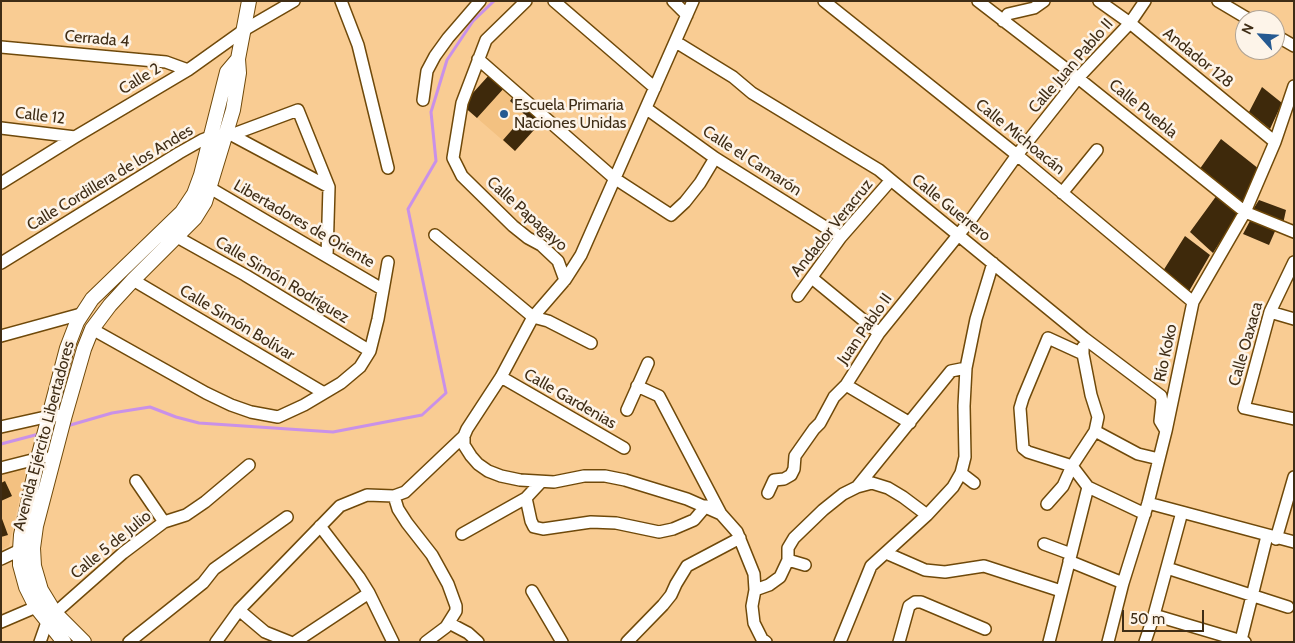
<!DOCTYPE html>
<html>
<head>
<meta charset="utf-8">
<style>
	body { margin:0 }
	#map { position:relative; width:1295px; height:643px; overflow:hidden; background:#f9cc93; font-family:Cabin,sans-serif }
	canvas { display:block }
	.frame { position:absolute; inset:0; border:2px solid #3f2d16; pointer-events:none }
	.north { position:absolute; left:1235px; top:10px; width:50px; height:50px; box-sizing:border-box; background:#fdf4e9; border:1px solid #b1a495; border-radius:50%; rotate:296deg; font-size:14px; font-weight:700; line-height:20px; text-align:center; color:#3f2d16 }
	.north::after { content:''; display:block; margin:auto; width:18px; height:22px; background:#255991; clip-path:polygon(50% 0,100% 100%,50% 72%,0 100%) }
	.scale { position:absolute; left:1122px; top:610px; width:82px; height:22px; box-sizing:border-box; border:2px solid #3f2d16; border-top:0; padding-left:6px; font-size:15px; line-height:18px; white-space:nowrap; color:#3f2d16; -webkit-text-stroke:4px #fdf4e9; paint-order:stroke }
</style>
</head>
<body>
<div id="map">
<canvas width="1295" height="643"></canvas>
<div class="frame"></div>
<div class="north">N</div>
<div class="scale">50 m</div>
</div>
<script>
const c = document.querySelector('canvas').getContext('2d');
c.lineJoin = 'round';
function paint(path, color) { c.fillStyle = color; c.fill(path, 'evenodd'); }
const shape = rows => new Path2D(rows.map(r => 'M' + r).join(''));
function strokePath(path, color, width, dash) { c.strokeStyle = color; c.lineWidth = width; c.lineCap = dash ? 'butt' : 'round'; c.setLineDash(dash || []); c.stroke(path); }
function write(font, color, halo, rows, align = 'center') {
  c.font = font + ' Cabin,sans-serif'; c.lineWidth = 5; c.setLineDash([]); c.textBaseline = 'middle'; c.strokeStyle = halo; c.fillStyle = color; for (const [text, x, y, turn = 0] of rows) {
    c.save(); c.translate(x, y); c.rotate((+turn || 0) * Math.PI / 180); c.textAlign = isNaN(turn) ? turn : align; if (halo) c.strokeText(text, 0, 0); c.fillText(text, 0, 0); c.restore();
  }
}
paint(shape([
	[490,74,543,120,515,151,462,105],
	[27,465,9,546,1,550,1,473]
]), '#f3c181');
strokePath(shape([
	[67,426,112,413,150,407,176,417,199,423,333,432,422,415,446,393,408,209,436,161,431,112,447,60,473,21,494,1],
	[1,444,39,434]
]), '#c991e8', 3);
paint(shape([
	[490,74,505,87,477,118,462,105],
	[1262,87,1282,103,1270,129,1249,112],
	[514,95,543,120,515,151,503,140,525,115,510,101],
	[1221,139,1259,169,1242,204,1199,170],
	[1217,195,1238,214,1213,253,1190,232],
	[1259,200,1286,210,1283,224,1252,211],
	[1251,219,1276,229,1269,245,1243,234],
	[1185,236,1210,255,1188,293,1163,271],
	[5,481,12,496,1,501,1,483],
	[1,516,8,535,1,537]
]), '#3e290b');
const minor = shape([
	[341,1,358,45,388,168],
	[526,1,486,40,462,103,453,158,462,176,513,226,528,238,541,245,558,261,565,280],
	[554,1,655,88],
	[673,1,687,15],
	[693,1,581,255,565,280,533,317,501,377,467,429,464,436,464,445,471,456,478,464,488,471,501,476,520,480,554,482,584,476,605,476,625,480,687,499,721,514,737,532,754,574,755,590,752,606,754,623,762,639,766,642],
	[824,1,1017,155,1193,302],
	[978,1,1078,78,1245,212,1294,232],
	[1099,1,1130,23,1275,142],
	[1218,1,1250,20],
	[1003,21,1008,14,1034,8,1044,1],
	[1275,35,1294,46],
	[676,42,733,77,752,93,879,170,891,180,1084,338,1161,396,1162,402,1160,421,1166,431],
	[1,47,166,62,188,70],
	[478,59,614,178,671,215,685,202,700,183,715,158],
	[423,100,427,71,435,56,448,38,480,1],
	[647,109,715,158,841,237],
	[1,128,75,137],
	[228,133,329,187],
	[231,135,298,110,329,187,327,256],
	[1,183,75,137,188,70,244,30,294,1],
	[210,188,382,289],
	[1062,193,1097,150],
	[435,235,533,317,548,321,591,343],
	[177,237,245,275,370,351],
	[1294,262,1270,312,1244,408,1294,419],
	[1,263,179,153,202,140,210,137],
	[812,278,879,333],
	[133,280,324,393],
	[798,296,841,237,891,180],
	[1270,312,1294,319],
	[92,329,206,393,231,405,251,412,278,417,304,405,341,383,360,367,370,351,378,319,388,262],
	[1,336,81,314],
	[1083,354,1048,338,1023,398,1020,408,1023,448,1028,452,1072,466,1088,487,1145,514],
	[501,377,624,448],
	[846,385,910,423],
	[637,386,659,396,721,514],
	[627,410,648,363],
	[1,427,50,416,65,415],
	[1095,431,1138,454,1159,459],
	[1,468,44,457],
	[961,473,974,483],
	[136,481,164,522],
	[857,487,872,483,888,488,903,497,927,515],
	[768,493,774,480,784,479,791,475,794,469,795,456,814,429,820,423,834,397,846,385,879,333,972,218,1017,155,1078,78,1130,23,1145,1],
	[394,496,398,509,407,523,432,555,448,584,456,606,456,611,446,627,426,642],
	[526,498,531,521,534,527,543,529,591,522,616,523,659,532,673,529,694,520,706,506],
	[1148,503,1294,542],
	[1047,504,1063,486,1072,466,1095,431,1098,417,1091,395,1083,354,1083,347],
	[320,526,359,577,369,593,393,642],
	[462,534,526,498,541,482],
	[1276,539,1294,477],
	[1044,544,1071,554],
	[886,553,925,570,945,572,984,566,1061,591],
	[1,559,20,550,28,549],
	[788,560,805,565],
	[1069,561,1123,583],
	[1167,568,1288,607],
	[755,590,769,585,780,577,788,560,788,548,794,538,823,510,843,494,857,487,951,371,966,368],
	[532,591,562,642],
	[239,610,265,632,290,642],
	[1154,615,1245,642],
	[1,622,36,607],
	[449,623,468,633,478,642],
	[1241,640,1267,536],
	[40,642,47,622,55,613,123,553,164,522,186,515,205,502,249,465],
	[129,642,203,583,214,569,287,517],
	[216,642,239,610,340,506,367,495,394,496,405,492,464,436],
	[295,642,369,593],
	[627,642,663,605,671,595,676,584,687,566,740,538],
	[840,642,871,566,927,515,953,487,961,473,965,457,964,406,966,368,976,319,993,263],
	[899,642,909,606,915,602,921,602,985,629],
	[1049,642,1088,487],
	[1108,642,1123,583,1148,503,1166,431,1193,302,1245,212,1275,142,1294,86],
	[1145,642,1154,615,1182,512]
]);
const major = shape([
	[64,642,36,607,26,587,20,565,20,550,21,535,38,458,67,348,77,322,92,299,182,212,194,194,201,175,227,72,238,59],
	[84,642,55,613,41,590,34,566,33,548,36,526,65,415,84,349,92,329,110,305,133,280,195,218,205,202,233,110,239,73,238,59,249,1]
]);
strokePath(minor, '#6f490a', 14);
strokePath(major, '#6f490a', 16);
strokePath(minor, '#fff', 11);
strokePath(major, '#fff', 14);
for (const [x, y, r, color] of [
	[504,114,5,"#255991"]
]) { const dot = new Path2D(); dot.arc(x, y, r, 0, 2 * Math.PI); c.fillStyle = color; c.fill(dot); strokePath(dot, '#fdf4e9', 2); }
write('16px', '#3f2d16', '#fdf4e9', [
	["Cerrada 4",97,39,5],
	["Andador 128",1198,58,39],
	["Calle Juan Pablo II",1071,66,-49],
	["Calle 2",140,79,-31],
	["Calle Puebla",1143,109,39],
	["Calle 12",40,116,7],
	["Calle Michoacán",1020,137,39],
	["Calle el Camarón",752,161,33],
	["Calle Cordillera de los Andes",110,178,-31],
	["Calle Guerrero",951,208,39],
	["Calle Papagayo",527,214,42],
	["Libertadores de Oriente",304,224,30],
	["Andador Veracruz",832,228,-51],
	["Calle Simón Rodríguez",282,280,31],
	["Calle Simón Bolívar",237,323,31],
	["Juan Pablo II",865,329,-55],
	["Calle Oaxaca",1246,344,-74],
	["Río Koko",1166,353,-78],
	["Calle Gardenias",570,399,30],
	["Avenida Ejército Libertadores",44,436,-75],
	["Calle 5 de Julio",111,545,-39]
]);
write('16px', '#3f2d16', '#fdf4e9', [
	["Escuela Primaria",514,105],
	["Naciones Unidas",514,123]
], 'left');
</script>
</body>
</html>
